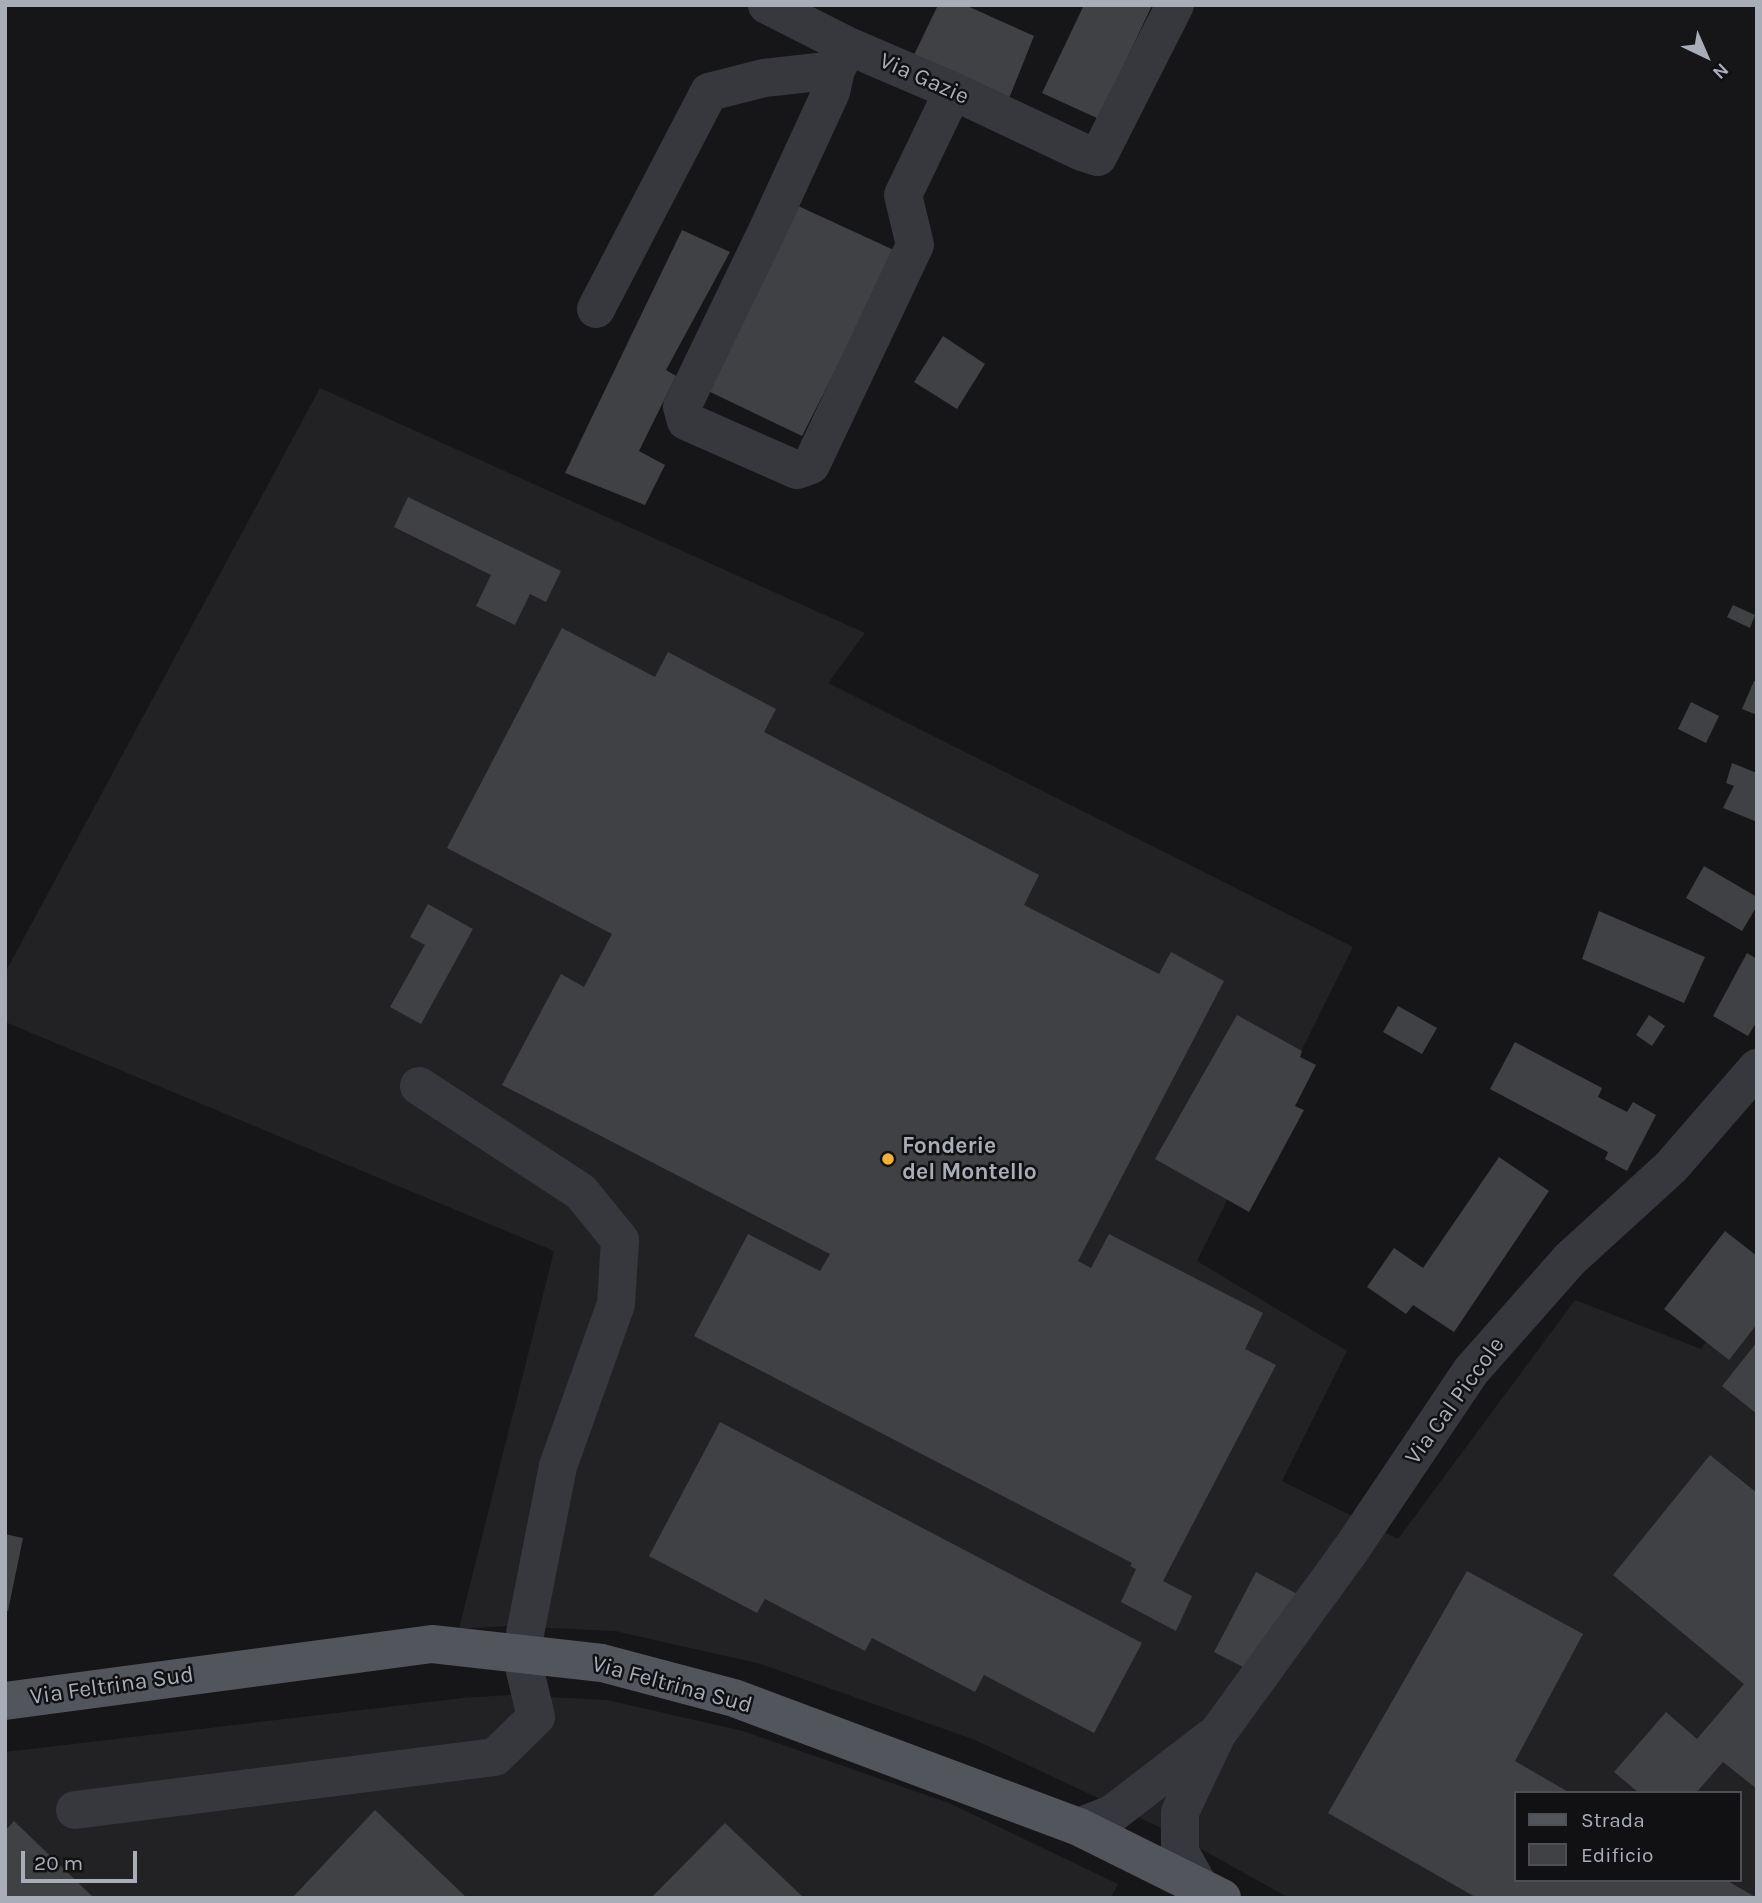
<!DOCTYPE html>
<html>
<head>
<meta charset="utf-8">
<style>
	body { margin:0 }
	#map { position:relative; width:1762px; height:1903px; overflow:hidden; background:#161618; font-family:Karla,sans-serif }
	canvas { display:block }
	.frame { position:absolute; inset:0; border:7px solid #a8adb8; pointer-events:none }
	.legend { position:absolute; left:1514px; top:1791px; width:228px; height:91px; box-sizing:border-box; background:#111113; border:2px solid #4d4f55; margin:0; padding:9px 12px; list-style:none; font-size:21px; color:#a8adb8 }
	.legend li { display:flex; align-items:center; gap:14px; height:35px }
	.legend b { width:35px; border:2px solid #4d4f55 }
	.north { position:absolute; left:1671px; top:21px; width:70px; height:70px; -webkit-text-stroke:5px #111113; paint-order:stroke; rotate:136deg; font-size:19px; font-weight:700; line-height:28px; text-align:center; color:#a8adb8 }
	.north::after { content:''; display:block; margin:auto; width:24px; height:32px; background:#a8adb8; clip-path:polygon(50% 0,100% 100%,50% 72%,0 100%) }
	.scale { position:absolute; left:21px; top:1851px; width:116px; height:32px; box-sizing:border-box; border:4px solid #a8adb8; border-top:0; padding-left:9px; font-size:21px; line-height:24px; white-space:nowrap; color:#a8adb8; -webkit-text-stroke:5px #111113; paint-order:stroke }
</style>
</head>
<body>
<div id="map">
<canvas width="1762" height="1903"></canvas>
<div class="frame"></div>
<ul class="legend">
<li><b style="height:9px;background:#53555c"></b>Strada</li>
<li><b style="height:19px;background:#404145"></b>Edificio</li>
</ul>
<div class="north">N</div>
<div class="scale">20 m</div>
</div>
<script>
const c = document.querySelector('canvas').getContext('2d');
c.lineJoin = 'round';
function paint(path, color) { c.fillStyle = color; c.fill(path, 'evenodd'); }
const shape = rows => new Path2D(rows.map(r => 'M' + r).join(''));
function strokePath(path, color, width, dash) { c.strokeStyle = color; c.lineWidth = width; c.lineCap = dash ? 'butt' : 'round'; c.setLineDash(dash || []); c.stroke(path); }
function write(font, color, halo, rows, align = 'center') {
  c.font = font + ' Karla,sans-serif'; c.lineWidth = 5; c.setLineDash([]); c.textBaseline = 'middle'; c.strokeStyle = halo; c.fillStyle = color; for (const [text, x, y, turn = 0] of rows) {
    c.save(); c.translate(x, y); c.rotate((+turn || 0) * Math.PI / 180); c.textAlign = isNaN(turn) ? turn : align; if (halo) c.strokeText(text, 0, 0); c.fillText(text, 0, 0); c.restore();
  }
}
paint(shape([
	[320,388,865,633,828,683,1353,947,1197,1261,1347,1351,1282,1481,1398,1539,1575,1300,1701,1349,1757,1267,1757,1898,1289,1898,1176,1835,975,1740,761,1664,615,1631,508,1626,459,1629,554,1251,5,1022,5,973],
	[1515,1793,1739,1793,1739,1880,1515,1880],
	[509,1695,607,1700,743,1731,949,1803,1118,1884,1111,1898,5,1898,5,1752,463,1698]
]), '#222225');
paint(shape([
	[938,5,965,5,1034,36,1006,106,911,61],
	[1084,5,1152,5,1099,119,1042,93],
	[796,205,896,251,802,436,708,391],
	[682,230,730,252,666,370,676,376,639,451,665,465,645,505,565,473],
	[943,336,985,364,957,409,914,382],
	[408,497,561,571,546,602,530,594,515,625,476,606,491,575,394,527],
	[1733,605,1755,615,1750,628,1727,617],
	[562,628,655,677,668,652,776,709,764,732,1039,875,1024,905,1159,974,1171,952,1224,981,1078,1261,1091,1268,1109,1234,1263,1313,1245,1349,1276,1365,1163,1581,1192,1596,1176,1631,1121,1602,1136,1569,1130,1566,1132,1563,694,1336,748,1234,820,1271,830,1254,502,1085,561,974,584,987,612,934,447,848],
	[1754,681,1757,682,1757,715,1742,709],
	[1691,702,1719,716,1706,743,1678,729],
	[1732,763,1757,773,1757,822,1723,808,1734,786,1726,783],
	[1704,866,1757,897,1757,906,1742,931,1686,898],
	[428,904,473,929,421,1024,390,1007,425,945,410,937],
	[1599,911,1705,957,1684,1003,1582,959],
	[1747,953,1757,959,1757,1021,1748,1036,1713,1016],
	[1398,1006,1437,1028,1422,1054,1383,1032],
	[1237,1015,1302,1051,1300,1057,1316,1065,1295,1106,1304,1110,1249,1212,1155,1159],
	[1649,1015,1665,1026,1652,1046,1636,1035],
	[1515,1042,1602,1088,1598,1097,1627,1112,1633,1102,1656,1115,1627,1171,1605,1159,1608,1152,1490,1089],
	[1499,1157,1549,1191,1454,1332,1413,1305,1406,1314,1367,1287,1394,1248,1423,1268],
	[1725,1231,1757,1256,1757,1324,1729,1360,1664,1309],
	[1757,1342,1757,1414,1722,1386],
	[720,1422,1142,1643,1094,1733,984,1675,975,1692,872,1638,865,1651,765,1599,757,1613,649,1556],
	[1710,1455,1757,1493,1757,1789,1723,1762,1696,1793,1639,1793,1614,1772,1666,1712,1697,1739,1744,1684,1613,1575],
	[5,1534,23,1538,8,1611,5,1610],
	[1467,1571,1583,1634,1515,1761,1570,1793,1515,1793,1515,1880,1726,1880,1757,1898,1477,1898,1328,1813],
	[1256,1572,1303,1597,1251,1671,1214,1652],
	[375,1810,467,1898,292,1898],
	[14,1821,94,1898,5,1898,5,1831],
	[725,1823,804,1898,651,1898]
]), '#404145');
strokePath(shape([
	[767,5,848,46,953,91,1082,152,1098,157,1175,5],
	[848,46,836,70,831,92,767,231,682,407,686,421,797,470,811,465,915,245,903,195,953,91],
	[596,309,709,92,764,78,836,70],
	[75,1810,495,1757,536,1717,521,1654,558,1466,616,1304,620,1240,581,1192,419,1086],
	[1079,1827,1112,1814,1212,1737],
	[1199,1886,1180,1852,1180,1812,1217,1734,1352,1548,1471,1371,1570,1259,1671,1167,1757,1068]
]), '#37383d', 38);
strokePath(shape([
	[5,1701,432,1644,602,1663,734,1698,1079,1827,1222,1898]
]), '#53555c', 38);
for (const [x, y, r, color] of [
	[888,1159,7,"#f2b134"]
]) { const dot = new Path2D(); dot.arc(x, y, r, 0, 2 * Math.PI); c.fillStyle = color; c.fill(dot); strokePath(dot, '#111113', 2.5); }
write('23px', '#a8adb8', '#111113', [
	["Via Gazie",924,79,24],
	["Via Cal Piccole",1455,1401,-54],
	["Via Feltrina Sud",672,1685,15],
	["Via Feltrina Sud",112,1686,-8]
]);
write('bold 23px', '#a8adb8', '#111113', [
	["Fonderie",902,1146],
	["del Montello",902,1172]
], 'left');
</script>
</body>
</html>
